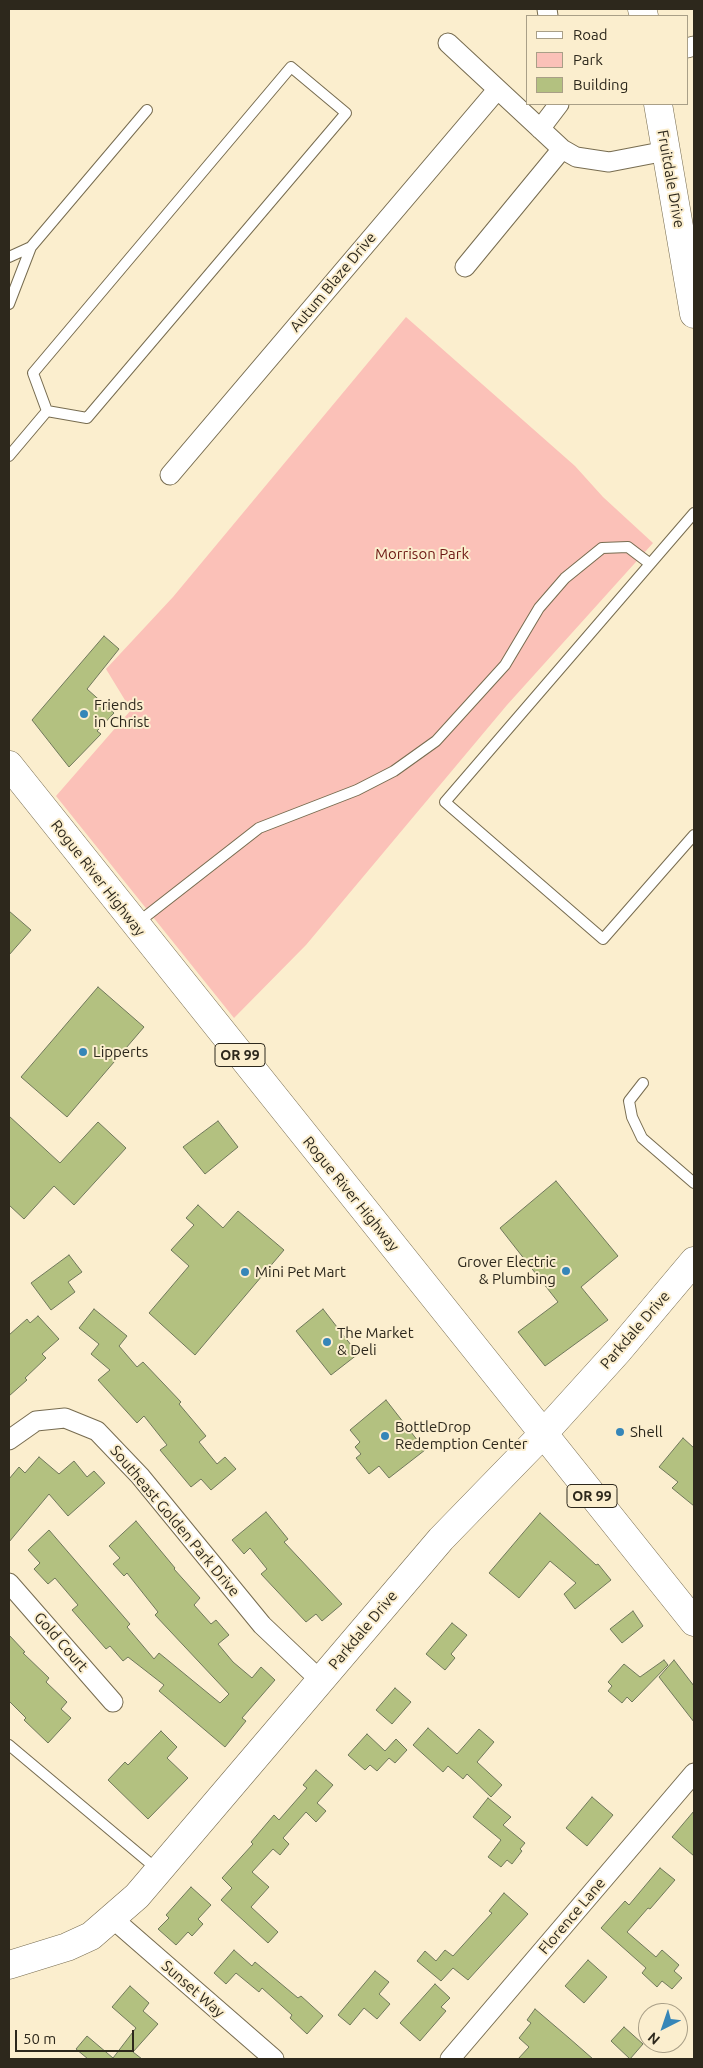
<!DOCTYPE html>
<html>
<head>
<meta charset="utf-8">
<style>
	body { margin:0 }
	#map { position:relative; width:703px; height:2068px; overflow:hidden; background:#fbeece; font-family:Ubuntu,sans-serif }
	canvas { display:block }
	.frame { position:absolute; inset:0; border:10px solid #2d281c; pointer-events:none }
	.legend { position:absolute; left:526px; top:15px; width:162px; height:90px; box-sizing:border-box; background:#fbeece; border:1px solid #a99f87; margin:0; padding:6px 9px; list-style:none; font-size:15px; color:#2d281c }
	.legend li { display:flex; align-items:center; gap:10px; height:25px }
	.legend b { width:25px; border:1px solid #a99f87 }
	.north { position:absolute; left:638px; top:2003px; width:50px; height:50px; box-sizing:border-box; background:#fbeece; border:1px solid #a99f87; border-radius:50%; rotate:221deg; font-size:14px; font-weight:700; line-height:20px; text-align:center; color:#2d281c }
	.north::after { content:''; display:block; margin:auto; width:18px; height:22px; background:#3686b8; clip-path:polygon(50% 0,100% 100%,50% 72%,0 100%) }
	.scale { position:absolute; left:15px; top:2030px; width:119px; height:22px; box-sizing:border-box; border:2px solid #2d281c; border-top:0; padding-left:6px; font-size:15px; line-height:18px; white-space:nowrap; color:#2d281c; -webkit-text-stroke:4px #fbeece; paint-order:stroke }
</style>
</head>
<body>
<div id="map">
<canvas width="703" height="2068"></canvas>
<div class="frame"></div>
<ul class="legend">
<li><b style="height:6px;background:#fff"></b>Road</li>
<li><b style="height:14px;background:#fbc1b8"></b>Park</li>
<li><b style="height:14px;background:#b3c180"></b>Building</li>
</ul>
<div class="north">N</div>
<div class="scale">50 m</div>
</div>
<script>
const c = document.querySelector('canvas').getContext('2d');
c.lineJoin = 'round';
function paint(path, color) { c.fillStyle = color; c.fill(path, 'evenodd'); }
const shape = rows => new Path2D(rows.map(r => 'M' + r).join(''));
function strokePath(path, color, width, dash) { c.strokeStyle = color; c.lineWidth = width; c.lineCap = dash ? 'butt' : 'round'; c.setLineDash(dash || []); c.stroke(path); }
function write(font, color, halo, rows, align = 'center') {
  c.font = font + ' Ubuntu,sans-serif'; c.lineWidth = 4; c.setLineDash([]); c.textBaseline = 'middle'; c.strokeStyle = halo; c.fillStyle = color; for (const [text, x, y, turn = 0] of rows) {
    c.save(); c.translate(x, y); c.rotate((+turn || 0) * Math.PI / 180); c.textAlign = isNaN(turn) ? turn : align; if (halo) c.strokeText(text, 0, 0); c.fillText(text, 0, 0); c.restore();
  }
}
paint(shape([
	[406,317,575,466,603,497,653,543,507,705,306,945,234,1018,56,796,131,710,106,669,173,597]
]), '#fbc1b8');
const building = shape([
	[104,636,119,649,87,689,114,713,97,731,101,734,69,767,32,720,104,636],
	[9,911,31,930,9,955,9,911],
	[98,987,144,1027,67,1117,21,1077,98,987],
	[9,1116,60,1163,98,1122,126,1148,74,1205,54,1186,24,1219,9,1205,9,1116],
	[218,1121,238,1147,205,1174,183,1147,218,1121],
	[556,1181,618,1256,581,1287,608,1320,545,1366,518,1332,558,1302,500,1228,556,1181],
	[198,1205,223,1228,238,1211,284,1250,195,1355,149,1313,189,1266,171,1250,194,1225,186,1218,198,1205],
	[69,1255,82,1272,68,1282,75,1292,51,1310,31,1283,69,1255],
	[94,1309,127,1336,119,1346,137,1367,143,1362,181,1402,179,1404,206,1436,199,1442,217,1464,225,1457,236,1469,211,1490,201,1479,191,1487,160,1450,167,1445,144,1416,137,1423,98,1380,110,1370,91,1354,99,1344,79,1328,94,1309],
	[323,1309,358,1354,331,1375,296,1331,323,1309],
	[38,1316,59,1339,42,1354,46,1358,25,1378,27,1380,9,1396,9,1335,27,1319,30,1323,38,1316],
	[386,1400,425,1450,389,1478,379,1466,369,1474,356,1458,361,1454,355,1447,360,1442,350,1430,386,1400],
	[683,1438,694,1448,694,1506,672,1488,678,1482,659,1467,683,1438],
	[39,1457,59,1474,74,1461,87,1477,94,1471,105,1483,68,1516,49,1494,9,1542,9,1479,19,1467,25,1473,39,1457],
	[266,1512,288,1539,284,1542,342,1604,322,1621,316,1614,306,1622,261,1574,267,1569,250,1548,244,1554,232,1540,266,1512],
	[540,1513,596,1565,598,1564,611,1580,575,1609,564,1594,576,1583,550,1561,519,1598,489,1573,540,1513],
	[136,1521,175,1568,174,1569,200,1598,194,1605,211,1624,216,1620,229,1635,218,1644,233,1662,252,1678,261,1667,275,1680,242,1718,246,1721,225,1747,159,1691,164,1685,128,1657,123,1661,110,1646,106,1649,72,1610,78,1605,55,1578,48,1584,34,1569,40,1563,28,1550,49,1530,130,1624,127,1627,154,1659,159,1653,220,1703,229,1694,155,1615,158,1612,127,1573,124,1576,113,1564,120,1558,109,1546,136,1521],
	[633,1611,643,1626,622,1643,610,1629,633,1611],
	[452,1623,467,1635,451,1654,455,1658,445,1670,426,1654,452,1623],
	[9,1635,25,1652,23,1653,49,1678,46,1682,67,1702,61,1709,71,1718,48,1743,24,1720,26,1718,9,1701,9,1635],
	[664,1660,668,1665,632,1702,627,1697,622,1703,608,1691,612,1686,608,1682,624,1664,640,1677,664,1660],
	[674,1660,694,1686,694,1722,659,1677,674,1660],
	[395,1688,411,1702,392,1724,376,1710,395,1688],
	[428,1728,457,1754,479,1729,494,1742,477,1762,502,1785,491,1797,467,1774,463,1779,448,1766,443,1772,413,1745,428,1728],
	[161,1731,177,1747,167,1758,188,1778,148,1819,108,1780,125,1762,128,1765,161,1731],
	[367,1734,385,1751,396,1739,407,1750,395,1763,389,1758,377,1771,370,1765,365,1770,348,1755,367,1734],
	[316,1770,333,1785,317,1803,326,1811,316,1822,306,1812,283,1838,289,1844,280,1855,273,1849,252,1872,269,1887,251,1907,278,1932,268,1943,221,1900,232,1888,222,1878,253,1844,251,1842,274,1815,279,1820,307,1788,303,1785,316,1770],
	[592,1797,613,1815,587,1846,566,1828,592,1797],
	[488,1798,511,1817,503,1825,525,1843,520,1849,522,1851,512,1864,507,1860,501,1867,488,1857,501,1840,473,1817,488,1798],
	[694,1811,694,1856,672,1837,694,1811],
	[660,1868,675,1880,650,1909,648,1908,627,1932,656,1957,662,1950,679,1965,674,1971,682,1978,672,1989,662,1981,657,1987,642,1973,646,1968,601,1928,625,1901,629,1905,660,1868],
	[191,1887,211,1905,198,1919,203,1924,192,1936,188,1932,176,1945,158,1929,169,1918,166,1915,191,1887],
	[504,1893,528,1914,468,1980,453,1968,441,1981,417,1961,425,1951,436,1961,445,1950,453,1956,492,1913,489,1911,504,1893],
	[234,1950,252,1966,255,1962,298,1998,301,1996,323,2016,307,2034,290,2018,292,2015,262,1988,259,1992,236,1973,226,1984,214,1973,234,1950],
	[588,1960,607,1977,584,2003,565,1986,588,1960],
	[375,1971,389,1982,379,1994,390,2004,377,2019,364,2008,350,2025,338,2015,375,1971],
	[435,1984,450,1998,441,2007,446,2011,420,2041,400,2023,435,1984],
	[130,1986,149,2003,143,2011,158,2024,133,2052,142,2059,88,2059,76,2049,87,2036,113,2058,136,2028,112,2007,130,1986],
	[535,2009,569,2038,593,2059,518,2059,529,2047,519,2038,531,2023,527,2020,535,2009],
	[624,2027,643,2044,630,2059,611,2041,624,2027]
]);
paint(building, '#b3c180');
strokePath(building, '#70785b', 1);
const service = shape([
	[291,67,346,113,87,418,47,411,33,373,291,67],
	[9,257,31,247],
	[9,304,31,247,147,110],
	[9,456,47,411],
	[694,513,445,802,603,939,694,835],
	[136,924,259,828,357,790,394,771,436,741,505,665,539,608,565,578,602,548,628,547,649,563],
	[643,1083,629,1101,632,1117,642,1138,694,1183],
	[9,1745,158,1870]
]);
const minor = shape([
	[547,9,548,16],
	[448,43,562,149,576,157,609,162,666,151],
	[687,48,694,46],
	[540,129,559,104],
	[465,267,562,149],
	[170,475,497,90],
	[9,1440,36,1421,65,1418,97,1431,140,1476,262,1625,320,1680],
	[9,1583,113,1702],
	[112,1918,274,2059],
	[450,2059,694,1773]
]);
const secondary = shape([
	[642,9,644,16],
	[658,104,694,314],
	[9,1965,67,1947,91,1936,137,1896,441,1539,543,1434,619,1350,694,1261]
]);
const primary = shape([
	[9,765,694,1622]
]);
strokePath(service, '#776c50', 12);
strokePath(minor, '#776c50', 21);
strokePath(secondary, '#776c50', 29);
strokePath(primary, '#776c50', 29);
strokePath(service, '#fff', 10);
strokePath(minor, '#fff', 19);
strokePath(secondary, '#fff', 28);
strokePath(primary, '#fff', 28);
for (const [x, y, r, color] of [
	[84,714,5,"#3686b8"],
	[83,1052,5,"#3686b8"],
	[566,1271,5,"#3686b8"],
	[245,1272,5,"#3686b8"],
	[327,1342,5,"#3686b8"],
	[620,1432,5,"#3686b8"],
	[385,1436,5,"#3686b8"]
]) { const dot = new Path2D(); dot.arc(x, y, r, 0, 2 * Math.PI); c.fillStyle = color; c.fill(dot); strokePath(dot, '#fbeece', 2); }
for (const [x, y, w] of [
	[240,1055,50],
	[592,1496,50]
]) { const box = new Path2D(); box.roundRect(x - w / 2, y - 11.5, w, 23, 4); c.fillStyle = '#fbeece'; c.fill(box); strokePath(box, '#2d281c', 1); }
write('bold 14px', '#2d281c', null, [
	["OR 99",240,1055],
	["OR 99",592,1496]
]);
write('15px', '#2d281c', '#fbeece', [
	["Fruitdale Drive",671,179,80],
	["Autum Blaze Drive",333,282,-50],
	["Rogue River Highway",98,878,52],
	["Rogue River Highway",351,1194,51],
	["Parkdale Drive",635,1330,-49],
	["Southeast Golden Park Drive",175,1521,50],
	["Parkdale Drive",363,1630,-50],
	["Gold Court",61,1642,49],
	["Florence Lane",572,1916,-50],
	["Sunset Way",193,1989,41]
]);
write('15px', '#6d1913', '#fbeece', [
	["Morrison Park",422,554]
]);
write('15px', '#2d281c', '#fbeece', [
	["Friends",94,705],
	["in Christ",94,722],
	["Lipperts",93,1052],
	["Grover Electric",556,1262,"right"],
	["& Plumbing",556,1279,"right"],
	["Mini Pet Mart",255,1272],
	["The Market",337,1333],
	["& Deli",337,1350],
	["BottleDrop",395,1427],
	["Redemption Center",395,1444],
	["Shell",630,1432]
], 'left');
</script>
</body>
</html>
